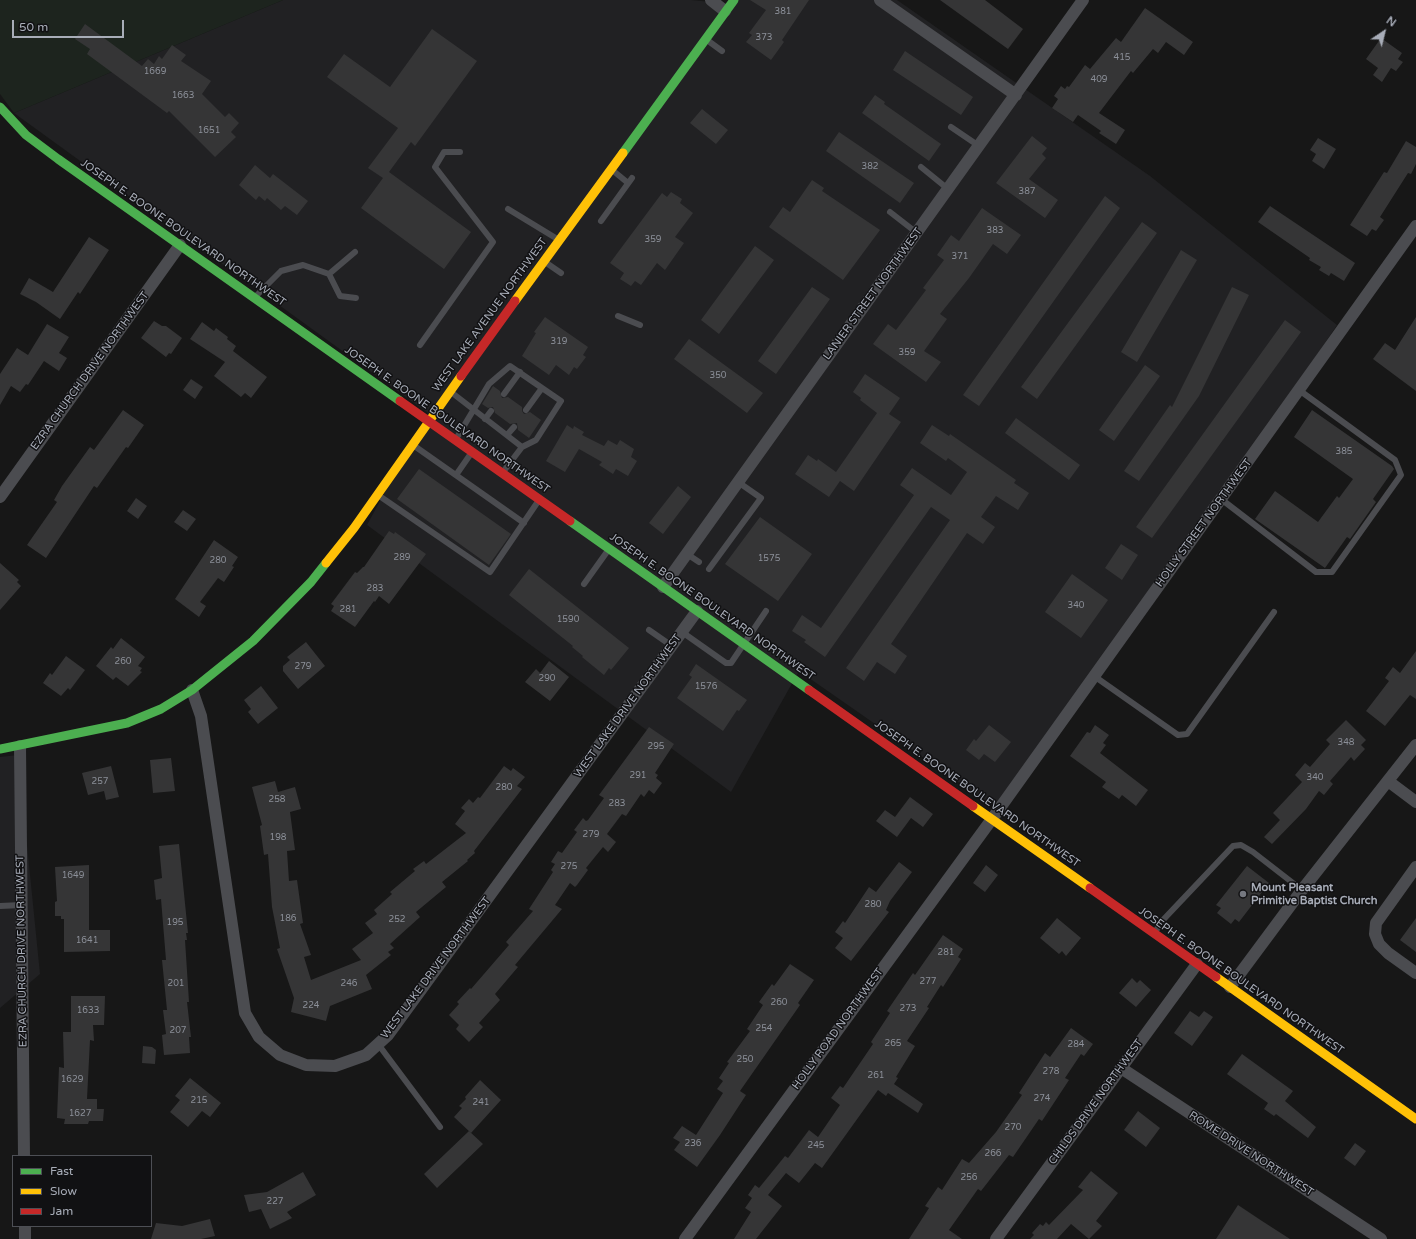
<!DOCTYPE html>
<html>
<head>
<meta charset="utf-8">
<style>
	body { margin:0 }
	#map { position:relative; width:1416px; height:1239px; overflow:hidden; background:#171717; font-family:"Varela Round",sans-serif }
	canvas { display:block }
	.legend { position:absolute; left:12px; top:1155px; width:140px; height:72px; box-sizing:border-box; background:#111113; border:1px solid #4d4f55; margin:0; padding:5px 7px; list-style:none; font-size:12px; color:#a8adb8 }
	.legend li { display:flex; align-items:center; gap:8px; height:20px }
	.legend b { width:20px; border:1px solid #4d4f55 }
	.north { position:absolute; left:1364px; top:12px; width:40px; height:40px; -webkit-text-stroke:3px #111113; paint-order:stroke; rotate:35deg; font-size:11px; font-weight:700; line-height:16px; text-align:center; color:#a8adb8 }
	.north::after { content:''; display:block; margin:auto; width:14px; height:18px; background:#a8adb8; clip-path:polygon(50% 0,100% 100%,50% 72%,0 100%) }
	.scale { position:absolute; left:12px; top:20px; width:112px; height:18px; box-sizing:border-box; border:2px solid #a8adb8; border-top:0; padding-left:5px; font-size:12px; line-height:14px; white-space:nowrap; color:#a8adb8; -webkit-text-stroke:3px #111113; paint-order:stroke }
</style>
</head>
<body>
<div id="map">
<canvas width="1416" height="1239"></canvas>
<ul class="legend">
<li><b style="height:5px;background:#4caf50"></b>Fast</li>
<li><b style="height:5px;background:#ffc107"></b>Slow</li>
<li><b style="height:5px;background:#c62828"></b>Jam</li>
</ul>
<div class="north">N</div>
<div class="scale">50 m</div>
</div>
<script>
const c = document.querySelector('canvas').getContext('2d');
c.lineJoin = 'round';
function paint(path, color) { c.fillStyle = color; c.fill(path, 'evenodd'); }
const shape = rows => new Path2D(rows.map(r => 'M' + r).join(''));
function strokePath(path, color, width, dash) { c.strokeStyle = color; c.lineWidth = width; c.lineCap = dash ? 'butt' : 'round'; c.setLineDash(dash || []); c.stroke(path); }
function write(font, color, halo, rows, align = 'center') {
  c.font = font + ' "Varela Round",sans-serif'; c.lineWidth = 3; c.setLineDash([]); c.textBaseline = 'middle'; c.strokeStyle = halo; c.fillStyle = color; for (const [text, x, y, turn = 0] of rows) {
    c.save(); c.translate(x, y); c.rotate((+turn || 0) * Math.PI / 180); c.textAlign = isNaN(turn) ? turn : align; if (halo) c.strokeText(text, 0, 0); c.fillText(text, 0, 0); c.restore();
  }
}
paint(shape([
	[283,0,691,0,732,4,737,0,897,0,1150,176,1337,325,1199,532,1003,813,799,671,731,792,367,525,428,413,14,113],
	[18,755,40,974,0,1008,0,757]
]), '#212123');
paint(shape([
	[0,0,283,0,14,113,0,94]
]), '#1d241e');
paint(shape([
	[750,0,809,0,782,40,784,42,771,60,746,42,752,35,749,33,766,10],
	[940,0,985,0,1023,29,1008,49],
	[1145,8,1193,42,1184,55,1166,42,1158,53,1153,49,1133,73,1131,71,1099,113,1125,130,1116,144,1099,133,1101,131,1078,115,1073,122,1052,108,1058,99,1054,96,1061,86,1065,89,1067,86,1069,87,1085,65,1090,69,1116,38,1121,42],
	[85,24,142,66,148,59,154,64,159,56,162,59,172,45,186,55,181,61,211,81,202,94,225,117,229,113,239,123,231,132,236,137,215,157,169,111,167,113,87,54,90,49,75,39],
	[432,29,477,61,415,146,411,142,389,172,471,232,444,269,361,208,383,178,368,168,398,128,327,77,344,54,390,87],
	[1381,38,1402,53,1398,59,1403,62,1396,71,1391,68,1382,82,1373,75,1378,68,1366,59],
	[905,51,973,97,961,115,893,70],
	[875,95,885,102,884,104,941,144,929,161,862,113],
	[702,109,728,130,716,144,690,123],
	[839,132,914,183,900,203,826,151],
	[1032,136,1047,148,1042,154,1046,158,1029,179,1058,200,1045,218,996,183],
	[1318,138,1336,149,1324,169,1312,161,1316,154,1310,150],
	[1406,141,1416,147,1416,164,1411,174,1408,173,1380,217,1384,220,1376,231,1372,229,1367,236,1350,225,1384,172,1387,173],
	[255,165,270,178,273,174,308,201,297,215,285,206,281,210,267,198,265,201,259,196,256,200,239,185],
	[812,180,824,188,822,191,880,230,843,280,769,227,783,207,790,212],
	[671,192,682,199,680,203,693,213,675,237,684,243,665,270,657,263,641,285,635,281,631,286,620,279,624,273,610,263,662,193,667,197],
	[1105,196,1120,208,979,406,963,395],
	[1270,206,1355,263,1344,281,1331,273,1329,276,1319,270,1321,267,1309,260,1310,258,1258,222],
	[982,208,1021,235,1007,254,993,244,969,278,940,314,947,319,924,351,941,362,926,382,873,344,888,324,896,330,926,290,923,288,944,260,937,255,951,235,959,241],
	[1142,222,1157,233,1037,399,1021,387],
	[89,237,109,250,80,294,78,292,60,319,36,302,20,294,29,278,53,292],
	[755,246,774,260,719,334,701,320],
	[1181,250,1197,260,1137,362,1121,352],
	[812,287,830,299,776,374,758,361],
	[1232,287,1249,295,1199,396,1139,481,1124,471,1170,405,1172,407],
	[545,317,588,347,583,355,586,357,577,369,574,367,569,375,556,365,549,375,522,356,536,333,534,332],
	[1416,317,1416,391,1373,359,1385,343,1395,350],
	[1285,320,1301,332,1152,538,1136,527],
	[154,321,162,326,166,326,182,338,171,354,169,353,166,357,141,338],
	[202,322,214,331,216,328,228,337,227,339,236,346,233,351,267,377,251,398,245,393,241,397,214,376,225,362,190,339],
	[47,324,69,337,59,353,67,358,59,371,44,361,28,385,26,384,20,392,11,386,0,405,0,374,17,348,28,355],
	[689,339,763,393,747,413,674,359],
	[1145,365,1160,376,1114,441,1099,430],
	[865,374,900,398,889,414,901,422,854,491,840,481,829,497,795,474,808,455,817,461,818,459,836,472,877,413,860,400,861,398,853,392],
	[191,379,203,387,195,399,183,390],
	[493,386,500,391,502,398,508,397,522,407,522,411,524,414,530,412,541,420,529,438,518,430,517,423,510,424,495,413,493,407,488,408,482,404],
	[123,410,144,425,128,448,126,447,97,488,94,486,46,558,27,545,57,502,54,500,62,486,90,447,94,450],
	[1312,410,1392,466,1394,469,1373,499,1376,502,1350,539,1347,537,1325,568,1255,519,1275,491,1318,522,1337,496,1339,498,1353,479,1294,437],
	[1016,418,1080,465,1069,480,1005,433],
	[567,425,573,429,574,426,584,432,582,435,604,446,608,440,617,445,620,440,634,449,631,457,637,461,628,476,616,469,613,474,599,465,602,462,579,449,565,472,546,461],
	[932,425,949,436,950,434,1016,480,1014,483,1029,493,1018,510,996,496,981,517,995,527,983,544,967,533,891,644,907,656,895,674,877,662,864,681,846,668,950,520,931,507,825,657,804,642,806,640,792,631,802,615,821,628,914,495,900,485,912,468,951,495,967,472,948,458,946,461,920,443],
	[419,469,511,534,489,565,397,499],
	[678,486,691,497,663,534,649,523],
	[136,498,147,506,138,519,127,511],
	[183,510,196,519,187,531,174,522],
	[760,517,812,554,778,601,725,564],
	[389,531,394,534,395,532,426,554,389,604,379,596,375,602,374,601,355,627,331,611,334,606,331,604,355,572,357,573,363,567,364,567],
	[214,540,238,557,232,566,234,567,224,582,218,578,200,602,206,606,199,617,175,599],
	[1121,544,1138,555,1122,580,1105,568],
	[0,563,19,580,17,582,21,586,0,610],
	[529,569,629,648,611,670,609,668,604,675,582,657,583,656,572,647,573,646,509,595],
	[1072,574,1108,600,1081,638,1045,612],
	[121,638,145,657,138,666,142,668,140,671,142,672,128,686,116,677,113,680,96,666,111,647,113,649],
	[306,642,325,666,298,689,283,671,283,666,290,660,287,657],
	[1416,651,1416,699,1410,695,1385,726,1366,711,1389,681,1385,678,1393,667,1400,673],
	[66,656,85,670,70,690,68,688,61,696,43,683,50,673,52,675],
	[549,661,569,677,550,701,525,682,536,669,540,673],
	[696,664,747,700,739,711,737,710,723,731,677,698,692,677,689,675],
	[261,686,278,708,258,724,248,712,251,709,244,700],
	[1346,720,1366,740,1361,745,1365,749,1354,761,1351,757,1330,781,1333,784,1324,795,1319,791,1306,809,1272,844,1264,837,1280,820,1273,813,1302,782,1295,775,1305,763,1310,767,1330,744,1326,740],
	[989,725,1011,742,995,762,984,754,979,760,966,750,974,739,976,741],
	[1095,725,1109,735,1103,743,1106,745,1100,753,1148,790,1136,806,1122,795,1119,799,1102,787,1106,782,1070,756,1087,732,1090,733],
	[649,727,674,744,655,773,658,775,656,778,662,783,654,794,649,790,644,797,641,794,626,816,622,814,607,834,616,842,608,852,603,847,586,868,588,870,577,885,575,887,570,883,555,905,562,909,515,965,518,967,495,994,500,1000,479,1023,483,1027,469,1042,456,1029,459,1025,449,1015,459,1004,457,1002,470,988,471,989,509,945,506,942,533,911,529,909,553,872,551,870,555,864,551,862,558,851,562,853,577,832,574,830,583,818,586,821,588,820,604,798,599,795],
	[171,758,175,791,153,793,150,760],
	[111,766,119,797,106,800,104,791,88,795,82,773],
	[504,766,511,771,513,768,525,777,517,786,522,789,474,851,475,853,467,860,468,861,442,882,446,887,416,912,420,917,390,944,394,948,388,952,391,955,366,975,372,989,330,1006,326,1021,291,1012,294,998,277,949,280,948,272,907,268,854,264,855,260,826,262,825,252,787,275,781,278,792,295,787,301,809,290,812,295,850,287,851,289,881,297,880,303,923,300,924,311,955,304,957,311,980,361,960,352,949,373,933,365,923,377,914,374,910,392,894,390,892,415,871,413,869,424,861,426,864,466,833,455,824,465,811,461,808,469,799,473,803,478,797,480,798],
	[910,797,933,814,923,827,911,818,897,837,876,821,885,810,895,817],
	[179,844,188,933,186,933,187,940,185,940,189,1002,187,1002,191,1037,189,1037,190,1053,164,1055,162,1035,166,1034,163,1010,167,1010,162,960,166,960,161,899,156,900,154,880,162,878,159,846],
	[899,862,912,872,890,901,886,910,889,912,851,961,835,948,843,938,835,932,843,921,845,923,869,887,876,892],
	[89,865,89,930,110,930,110,951,64,952,64,919,61,919,61,916,55,916,55,902,57,901,55,867],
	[986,865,998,875,985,892,973,883],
	[1247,866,1269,883,1239,922,1235,919,1231,924,1217,913,1221,908,1216,905],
	[1057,918,1081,938,1066,956,1062,951,1059,954,1040,938],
	[1416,918,1416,952,1400,940],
	[943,935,963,949,958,957,961,959,943,987,941,985,927,1007,929,1008,907,1041,915,1046,896,1077,898,1078,894,1084,923,1104,918,1113,888,1093,886,1096,878,1090,822,1168,815,1163,799,1183,786,1173,768,1195,782,1206,756,1239,734,1239,751,1212,745,1208,752,1198,748,1195,755,1185,759,1188,785,1156,788,1158,809,1130,818,1137,840,1105,831,1098,840,1086,843,1088,873,1044,871,1042,890,1013,887,1011,913,973,915,975],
	[790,964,814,980,798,1003,800,1005,740,1091,746,1095,720,1135,697,1167,674,1150,680,1142,673,1138,682,1126,696,1135,723,1093,717,1089,723,1081,719,1078,729,1063,727,1062,750,1031,747,1029,763,1005,759,1002,772,984,774,986],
	[1132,978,1137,983,1140,980,1151,990,1136,1007,1119,993],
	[71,996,105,996,104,1025,93,1025,94,1041,90,1040,87,1099,97,1099,97,1109,104,1109,103,1121,89,1121,88,1124,64,1124,65,1119,57,1118,59,1067,64,1068,63,1032,71,1032],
	[1190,1011,1199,1017,1204,1011,1213,1017,1192,1046,1174,1033],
	[1071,1028,1093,1044,1084,1056,1081,1054,1065,1078,1069,1080,1042,1121,1039,1119,1013,1157,1009,1155,981,1191,978,1189,949,1230,962,1239,909,1239,929,1208,925,1206,938,1187,942,1190,962,1159,969,1163,996,1132,1022,1095,1019,1093,1045,1053,1050,1057],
	[143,1046,152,1047,156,1050,155,1064,142,1063],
	[1242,1054,1293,1091,1285,1101,1316,1127,1308,1138,1276,1114,1274,1116,1264,1109,1268,1103,1227,1074],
	[190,1078,221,1103,210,1117,202,1111,188,1127,170,1112,180,1100,175,1096],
	[480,1080,501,1100,471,1133,454,1117,462,1108,459,1106,466,1099,465,1097],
	[1138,1111,1160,1128,1146,1147,1124,1130],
	[469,1131,483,1144,437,1188,424,1174],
	[1355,1143,1366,1151,1355,1166,1344,1158],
	[1091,1171,1118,1193,1096,1221,1102,1226,1089,1239,1071,1224,1057,1239,1030,1239,1034,1235,1032,1233,1040,1224,1043,1226,1046,1222,1049,1225,1083,1190,1078,1187],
	[303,1172,316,1195,287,1212,292,1218,270,1229,261,1209,249,1212,244,1195,267,1192],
	[1238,1205,1262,1221,1290,1239,1216,1239],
	[210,1219,215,1236,201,1239,151,1239,156,1223,182,1226]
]), '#353536');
strokePath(shape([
	[707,40,722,51],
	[951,127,979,146],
	[921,167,948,189],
	[611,169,628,183],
	[508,209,559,240],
	[890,212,917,233],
	[601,221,632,178],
	[545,262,561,273],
	[329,274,355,252],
	[255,297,281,271,303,265,329,274,340,296,356,298],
	[618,316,640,325],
	[420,345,493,242,435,167,444,152,460,152],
	[451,392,522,447,503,472],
	[504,394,520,372],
	[526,410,542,388],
	[485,419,491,411],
	[507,435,514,427],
	[456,439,489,384,510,366,561,401,536,440,522,447],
	[413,445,524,523],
	[456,475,472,452],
	[378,495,490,572,539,500],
	[1221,499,1316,572,1332,572,1401,475,1395,460,1299,390],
	[687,554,699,562],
	[709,569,761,498,738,482],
	[584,584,609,549],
	[649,630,672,646],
	[682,632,726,663,731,663,766,611],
	[1094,676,1178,735,1187,734,1274,612],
	[0,906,22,905],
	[1155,932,1163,920,1233,846,1241,845,1253,852,1302,890],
	[378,1044,440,1127]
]), '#4b4c50', 6);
strokePath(shape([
	[711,0,725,11],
	[880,0,1016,95],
	[0,497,180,245],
	[663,587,1083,0],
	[192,690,201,716,245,1013,259,1037,280,1055,306,1065,335,1066,366,1055,388,1035,697,611],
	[20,746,24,1156],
	[1388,781,1416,802],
	[1416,867,1376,923,1375,934,1379,944,1388,953,1416,973],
	[1230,987,1302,890,1416,745],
	[1121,1068,1381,1239],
	[25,1226,25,1239],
	[685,1239,992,819,1416,226],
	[996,1239,1197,964]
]), '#4b4c50', 12);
strokePath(shape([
	[0,107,26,135,58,159,400,401],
	[623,153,734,0],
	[570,521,809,690],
	[0,749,127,723,161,709,192,690,253,641,311,582,326,563]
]), '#4caf50', 9);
strokePath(shape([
	[515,301,623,153],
	[326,563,354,528,461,376],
	[973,806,1090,888],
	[1216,977,1416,1119]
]), '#ffc107', 9);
strokePath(shape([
	[461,376,515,301],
	[400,401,570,521],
	[809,690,973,806],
	[1090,888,1216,977]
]), '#c62828', 9);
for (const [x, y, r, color] of [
	[1243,894,4,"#757880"]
]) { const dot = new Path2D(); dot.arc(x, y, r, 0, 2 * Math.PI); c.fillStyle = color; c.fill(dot); strokePath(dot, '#111113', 1.5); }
write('9px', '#8b8f98', null, [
	["381",783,12],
	["373",764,38],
	["415",1122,58],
	["1669",155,72],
	["409",1099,80],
	["1663",183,96],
	["1651",209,131],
	["382",870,167],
	["387",1027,192],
	["383",995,231],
	["359",653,240],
	["371",960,257],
	["319",559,342],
	["359",907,353],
	["350",718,376],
	["385",1344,452],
	["289",402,558],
	["1575",769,559],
	["280",218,561],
	["283",375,589],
	["340",1076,606],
	["281",348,610],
	["1590",568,620],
	["260",123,662],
	["279",303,667],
	["290",547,679],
	["1576",706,687],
	["348",1346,743],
	["295",656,747],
	["291",638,776],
	["340",1315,778],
	["257",100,782],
	["280",504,788],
	["258",277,800],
	["283",617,804],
	["279",591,835],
	["198",278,838],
	["275",569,867],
	["1649",73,876],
	["280",873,905],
	["186",288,919],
	["252",397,920],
	["195",175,923],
	["1641",87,941],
	["281",946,953],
	["277",928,982],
	["201",176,984],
	["246",349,984],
	["260",779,1003],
	["224",311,1006],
	["273",908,1009],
	["1633",88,1011],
	["254",764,1029],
	["207",178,1031],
	["265",893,1044],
	["284",1076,1045],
	["250",745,1060],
	["278",1051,1072],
	["261",876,1076],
	["1629",72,1080],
	["274",1042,1099],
	["215",199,1101],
	["241",481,1103],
	["1627",80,1114],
	["270",1013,1128],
	["236",693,1144],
	["245",816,1146],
	["266",993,1154],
	["256",969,1178],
	["227",275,1202]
]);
write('11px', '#a8adb8', '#111113', [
	["JOSEPH E. BOONE BOULEVARD NORTHWEST",183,233,35],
	["LANIER STREET NORTHWEST",873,294,-54],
	["WEST LAKE AVENUE NORTHWEST",490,315,-54],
	["EZRA CHURCH DRIVE NORTHWEST",90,371,-54],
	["JOSEPH E. BOONE BOULEVARD NORTHWEST",447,420,35],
	["HOLLY STREET NORTHWEST",1204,523,-54],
	["JOSEPH E. BOONE BOULEVARD NORTHWEST",712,607,35],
	["WEST LAKE DRIVE NORTHWEST",628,706,-54],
	["JOSEPH E. BOONE BOULEVARD NORTHWEST",977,794,35],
	["EZRA CHURCH DRIVE NORTHWEST",22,951,-91],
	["WEST LAKE DRIVE NORTHWEST",436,968,-53],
	["JOSEPH E. BOONE BOULEVARD NORTHWEST",1241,981,35],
	["HOLLY ROAD NORTHWEST",838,1029,-54],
	["CHILDS DRIVE NORTHWEST",1096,1102,-54],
	["ROME DRIVE NORTHWEST",1251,1154,33]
]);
write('bold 11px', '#a8adb8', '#111113', [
	["Mount Pleasant",1251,888],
	["Primitive Baptist Church",1251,901]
], 'left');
</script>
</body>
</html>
